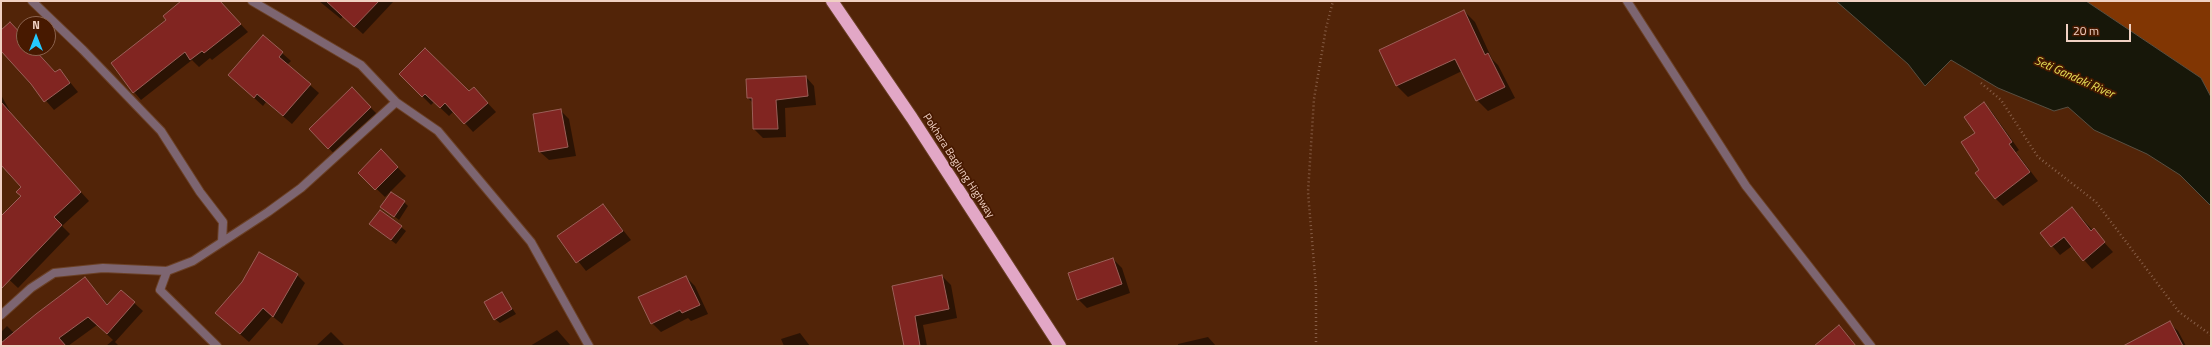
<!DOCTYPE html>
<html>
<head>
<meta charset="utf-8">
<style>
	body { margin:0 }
	#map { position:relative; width:2212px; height:347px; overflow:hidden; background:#522408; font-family:"Titillium Web",sans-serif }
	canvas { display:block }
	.frame { position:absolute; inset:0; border:2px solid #f0d1c3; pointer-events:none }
	.north { position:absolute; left:16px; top:16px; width:40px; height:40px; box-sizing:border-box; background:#471900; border:1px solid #8b634e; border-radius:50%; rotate:0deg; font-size:11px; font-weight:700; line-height:16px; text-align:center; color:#f0d1c3 }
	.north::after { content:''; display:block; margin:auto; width:14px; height:18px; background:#24c9fe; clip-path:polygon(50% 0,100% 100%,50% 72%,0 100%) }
	.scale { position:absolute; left:2066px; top:24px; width:65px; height:18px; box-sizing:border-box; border:2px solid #f0d1c3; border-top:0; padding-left:5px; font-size:12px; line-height:14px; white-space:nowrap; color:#f0d1c3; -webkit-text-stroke:3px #471900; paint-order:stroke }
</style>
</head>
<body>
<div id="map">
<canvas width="2212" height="347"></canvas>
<div class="frame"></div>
<div class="north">N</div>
<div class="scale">20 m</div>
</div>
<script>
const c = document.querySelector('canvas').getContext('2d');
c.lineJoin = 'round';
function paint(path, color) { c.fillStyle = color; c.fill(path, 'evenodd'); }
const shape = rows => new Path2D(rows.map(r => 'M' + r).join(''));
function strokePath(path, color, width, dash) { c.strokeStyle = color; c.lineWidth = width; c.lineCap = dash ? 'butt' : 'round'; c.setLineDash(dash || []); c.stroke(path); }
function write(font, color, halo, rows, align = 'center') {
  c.font = font + ' "Titillium Web",sans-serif'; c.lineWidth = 3.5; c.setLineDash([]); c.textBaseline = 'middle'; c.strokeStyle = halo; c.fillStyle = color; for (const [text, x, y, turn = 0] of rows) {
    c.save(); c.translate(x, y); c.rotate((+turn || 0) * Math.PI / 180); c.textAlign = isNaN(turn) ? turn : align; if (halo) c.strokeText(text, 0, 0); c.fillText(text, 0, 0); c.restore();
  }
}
paint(shape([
	[2086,1,2211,1,2211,97,2201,78]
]), '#813603');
const water = shape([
	[1836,1,2086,1,2201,78,2211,97,2211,206,2180,175,2147,154,2094,130,2068,107,2054,111,1998,88,1951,60,1925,86,1908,64,1836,1]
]);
paint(water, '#171709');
strokePath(water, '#584f41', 1);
paint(shape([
	[183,1,213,1,234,17,248,32,212,60,210,58,199,67,192,60,141,100,134,92,168,20],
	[319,1,391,1,393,2,363,34,343,16,341,19],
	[1464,11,1475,22,1492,59,1498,65,1515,98,1488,111,1477,100,1462,71,1408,97,1397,86,1380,50],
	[1,31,24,38,24,48,33,48,56,73,60,70,78,92,54,110,1,49],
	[282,53,291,61,287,65,319,93,292,124,266,102,263,106,229,75],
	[400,74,482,97,496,112,473,132,454,111,449,116,434,102,431,105],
	[806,77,814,86,816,105,785,108,786,137,763,138,754,129,754,104,748,98],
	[352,89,379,116,337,157,311,129],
	[1,95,12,115,89,201,62,226,70,234,18,288,1,272,1,218,22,196,22,187,1,164],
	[1984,104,1992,112,2019,150,2016,152,2038,181,2003,206,1995,198,1981,170,1976,134],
	[561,111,569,119,576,156,549,160,540,152],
	[381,151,406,176,385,197,360,173],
	[404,202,408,206,399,220,382,207],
	[603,205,631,240,586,271,558,236],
	[2072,208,2113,252,2092,269,2072,246,2060,255,2041,233],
	[401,227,406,231,396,244,375,228],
	[1113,259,1122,268,1130,293,1087,308,1078,299],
	[297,275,305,283,282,324,272,316,249,342,225,321],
	[942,276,951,285,957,318,923,325,927,346,905,346,893,287],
	[686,277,695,286,708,314,691,321,688,318,661,332,652,323],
	[85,278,108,305,121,291,143,311,115,342,119,346,106,346,113,340,97,325,68,346,1,346,1,332,7,326,14,333],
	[502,293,516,314,500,323,495,319],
	[2169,323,2178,331,2186,346,2148,346],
	[557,330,571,346,530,346],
	[331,332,345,346,319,346,317,345],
	[800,333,810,346,784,346,781,339],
	[1208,337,1216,346,1178,346,1178,344]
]), '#0007');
const building = shape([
	[181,1,220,1,241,24,204,53,202,51,190,60,185,52,133,93,111,63,166,20,163,16,181,1],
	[326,1,379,1,354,27,326,1],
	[1464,10,1485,55,1488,53,1505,87,1476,101,1455,59,1396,86,1379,50,1464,10],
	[10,22,24,37,24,48,33,48,55,72,60,69,70,83,44,102,31,84,1,51,1,30,10,22],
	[263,35,283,52,279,57,311,84,283,116,257,94,254,98,228,75,263,35],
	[425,48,469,91,474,87,488,103,464,124,445,103,440,108,425,94,422,97,399,74,425,48],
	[806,76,808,96,776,100,778,129,753,129,752,98,747,98,746,79,806,76],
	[352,87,371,107,328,149,309,129,352,87],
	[1,102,81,192,54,217,62,225,1,289,1,216,21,196,16,192,21,187,1,165,1,102],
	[1984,102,2012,142,2009,144,2030,172,1995,199,1975,173,1979,170,1961,142,1975,133,1964,117,1984,102],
	[561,109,568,147,539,152,533,114,561,109],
	[381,149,398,167,375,190,358,173,381,149],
	[391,192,405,201,394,217,380,207,391,192],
	[603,204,623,231,576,263,557,236,603,204],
	[2072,207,2091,231,2094,228,2105,242,2083,261,2064,237,2051,247,2040,233,2072,207],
	[380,210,402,226,391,240,369,224,380,210],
	[259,252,298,274,273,317,263,308,240,334,215,313,242,282,259,252],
	[1113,258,1122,284,1077,300,1068,273,1113,258],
	[942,275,949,309,915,316,920,346,904,346,892,286,942,275],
	[686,276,700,305,682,313,680,310,651,324,638,297,686,276],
	[85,277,107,305,121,290,135,302,107,334,88,317,59,338,66,346,1,346,1,343,36,314,85,277],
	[502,292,512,309,494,320,484,302,502,292],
	[2170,321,2183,346,2123,346,2170,321],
	[1839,325,1856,346,1814,346,1839,325]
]);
paint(building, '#812521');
strokePath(building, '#9a5f58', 1);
const street = shape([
	[32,1,83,50,161,131,200,192,223,222,222,242],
	[252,1,361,65,396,102,438,131,531,242,589,346],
	[1627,1,1746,186,1871,346],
	[167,271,160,290,217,346],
	[1,315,31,288,54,273,103,268,167,271,193,261,268,212,301,188,396,102]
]);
const highway = shape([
	[832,1,912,118,1060,346]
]);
strokePath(street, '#6b4026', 10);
strokePath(highway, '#6b4026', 14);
strokePath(shape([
	[1981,83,2001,100,2038,157,2096,202,2179,312,2211,335],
	[1316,346,1316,288,1308,192,1314,99,1326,28,1333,1]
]), '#875e47', 2.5, [1, 3]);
strokePath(street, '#7d6571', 8);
strokePath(highway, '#e2a7c6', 12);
write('11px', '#f0d1c3', '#471900', [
	["Pokhara Baglung Highway",958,166,57]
]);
write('italic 12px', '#e8e257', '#471900', [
	["Seti Gandaki River",2074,78,24]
]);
</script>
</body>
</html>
